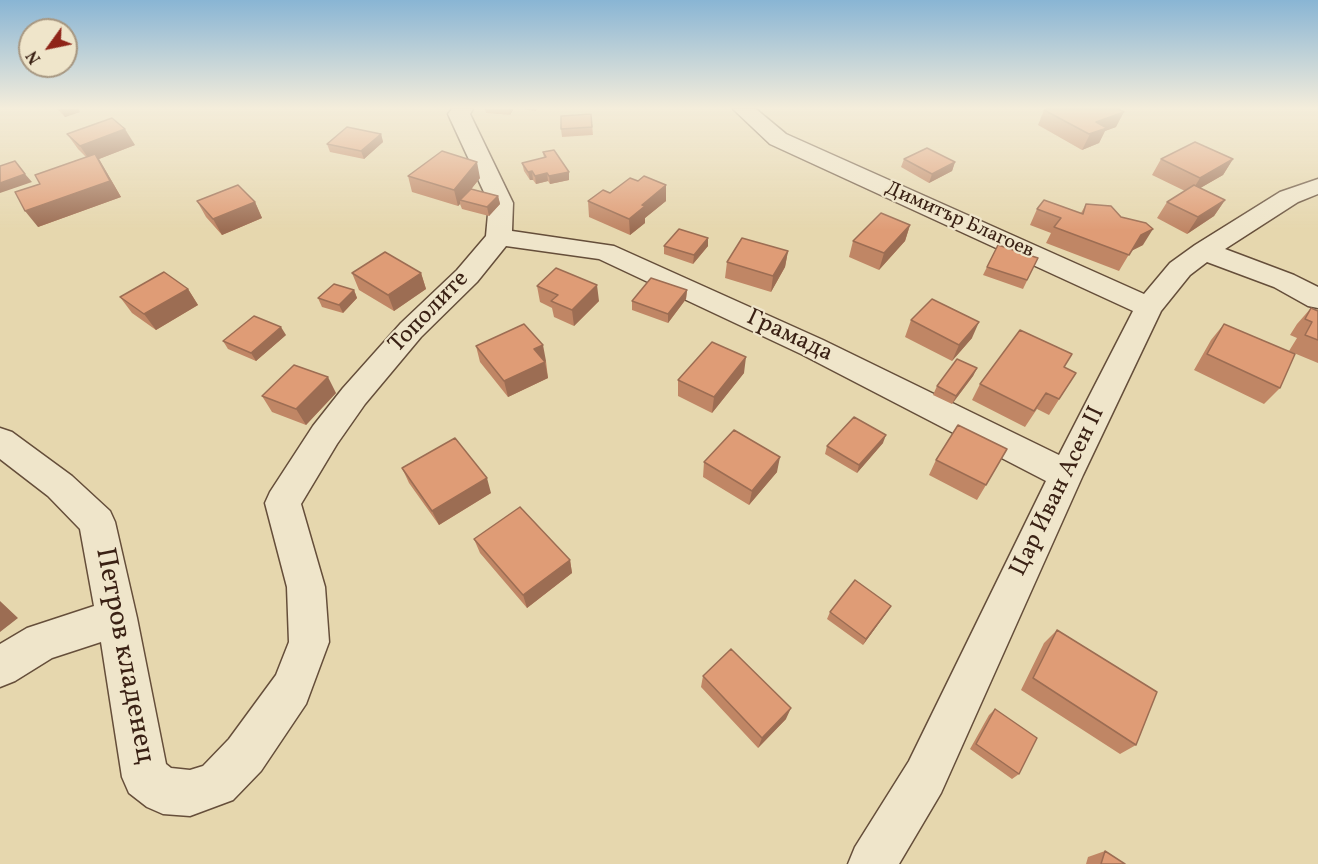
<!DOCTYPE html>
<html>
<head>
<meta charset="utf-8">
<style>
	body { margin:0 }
	#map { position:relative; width:1318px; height:864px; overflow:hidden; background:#e6d7ae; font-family:Vollkorn,serif }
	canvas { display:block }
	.north { position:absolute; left:18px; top:18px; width:60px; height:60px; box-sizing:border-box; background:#efe5ca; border:2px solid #a79781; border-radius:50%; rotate:237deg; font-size:16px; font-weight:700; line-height:24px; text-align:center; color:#3a2114 }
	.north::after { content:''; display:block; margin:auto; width:21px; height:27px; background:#8f2418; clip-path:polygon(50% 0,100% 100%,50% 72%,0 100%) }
</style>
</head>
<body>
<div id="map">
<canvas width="1318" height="864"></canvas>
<div class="north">N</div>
</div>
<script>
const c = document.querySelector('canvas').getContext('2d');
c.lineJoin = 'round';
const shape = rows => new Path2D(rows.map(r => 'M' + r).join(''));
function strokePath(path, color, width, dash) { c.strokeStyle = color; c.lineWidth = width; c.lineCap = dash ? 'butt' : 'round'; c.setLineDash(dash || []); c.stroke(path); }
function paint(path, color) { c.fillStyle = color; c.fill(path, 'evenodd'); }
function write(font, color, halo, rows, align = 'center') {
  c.font = font + ' Vollkorn,serif'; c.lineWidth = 4.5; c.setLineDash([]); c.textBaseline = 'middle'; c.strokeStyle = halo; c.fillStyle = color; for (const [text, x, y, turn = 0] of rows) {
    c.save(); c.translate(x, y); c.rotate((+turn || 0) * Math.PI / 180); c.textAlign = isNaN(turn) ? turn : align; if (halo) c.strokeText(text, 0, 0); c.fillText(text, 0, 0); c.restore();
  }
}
const minor = shape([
	[452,109,473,109,470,114,513,203,512,231,614,246,823,340,1059,455,1133,311,770,144,733,109,756,109,786,134,1144,294,1170,263,1195,245,1280,192,1318,179,1318,194,1298,202,1225,249,1294,275,1318,287,1318,308,1308,306,1274,287,1207,262,1190,275,1161,311,1083,475,941,793,899,864,848,864,855,847,909,761,1046,481,801,354,599,259,506,246,477,282,421,337,365,404,337,444,301,504,325,587,329,642,306,704,261,771,233,800,190,816,163,814,147,807,129,793,122,777,101,642,52,658,15,681,0,687,0,644,27,628,94,606,80,529,48,496,0,459,0,428,12,432,72,476,110,511,115,522,137,618,166,764,171,768,190,770,203,766,229,739,276,675,289,642,287,587,265,503,270,492,313,426,343,388,401,323,457,270,486,236,489,203,448,114,452,109]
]);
strokePath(minor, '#654e3a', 3);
paint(minor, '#efe5ca');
paint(shape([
	[57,109,78,109,80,112,65,117],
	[485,109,513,109,513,110,510,115,486,113],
	[521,109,537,109,536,111],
	[1044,110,1116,127,1105,131,1099,143,1082,150,1038,125],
	[591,114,593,135,562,137,561,129],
	[67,134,135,145,99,159,121,197,38,227,40,184,86,157,78,149],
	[381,134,383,142,364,159,330,152,327,144],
	[543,152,569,172,569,180,550,184,548,181,536,184,533,180,530,180,524,171,522,163,544,158],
	[904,159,955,162,952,171,929,183,901,167],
	[1161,159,1233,159,1223,175,1200,188,1225,200,1214,216,1187,234,1157,218,1167,202,1185,191,1152,175],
	[408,176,480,178,471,189,498,196,500,204,489,216,462,209,460,204,458,206,412,192],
	[638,181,666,185,666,201,645,218,645,223,630,235,589,217,588,201],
	[197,201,255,202,262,218,222,235,206,217],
	[1086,204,1143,245,1131,251,1119,271,1046,243,1051,233,1030,225,1037,209,1081,213],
	[910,225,905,241,879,270,849,257,853,241],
	[664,246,708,246,693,264,664,254],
	[788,251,785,267,771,292,725,278,727,262],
	[1038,258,1023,289,983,275,987,267],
	[352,273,421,273,426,289,394,311,359,290],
	[537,286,599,301,574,326,554,317,552,308,540,302],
	[188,289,198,305,156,330,132,313,120,297],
	[354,290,357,298,343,313,322,307,318,298],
	[687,290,686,299,668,323,632,310,632,301],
	[1311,308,1318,310,1318,363,1289,351,1297,338,1290,335,1297,324],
	[911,320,972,338,952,361,905,337],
	[1224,324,1280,388,1264,404,1194,370,1211,340],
	[286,335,256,361,228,349,223,341],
	[476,346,546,361,548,378,508,397,480,362],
	[1064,367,1076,373,1049,415,1037,409,1025,427,972,400,980,384],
	[977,368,973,376,952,404,933,395,937,386],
	[744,373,712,413,678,396,678,380],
	[336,393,306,425,272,412,262,396],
	[883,443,857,473,825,454,827,446],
	[936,460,986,485,977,500,929,475],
	[704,462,777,472,749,505,703,477],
	[402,468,491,493,439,525,409,483],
	[474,539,570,560,572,573,527,608,480,553],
	[891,606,887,612,863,645,827,619,830,612],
	[1057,630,1136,745,1120,754,1021,690,1044,643],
	[703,676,786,719,758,748,701,687],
	[995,709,1019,774,1012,779,970,749,989,715],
	[1105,851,1125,864,1086,864,1088,857]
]), '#c08665');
paint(shape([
	[60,109,78,109,80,112,65,117],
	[509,109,513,109,513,110,510,115],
	[1124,112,1116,127,1105,131,1099,143,1082,150,1096,122],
	[125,129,135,145,99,159,121,197,38,227,25,211,91,162,80,146],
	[381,134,383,142,364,159,361,151],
	[1233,159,1223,175,1190,194,1200,178],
	[477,162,480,178,462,201,460,200,460,204,458,206,454,190],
	[955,162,952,171,929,183,932,174],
	[532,171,533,180,530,180,528,172],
	[569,172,569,180,550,184,549,176],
	[547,173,548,181,536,184,535,176],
	[25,174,32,182,0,193,0,183],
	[666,185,666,201,645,218,645,223,630,235,629,219,642,205],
	[498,196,500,204,489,216,487,207],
	[1225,200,1214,216,1187,234,1198,217],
	[255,202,262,218,222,235,213,219],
	[910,225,905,241,879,270,884,253],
	[1153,229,1143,245,1131,251,1141,235],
	[708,238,708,246,693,264,694,255],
	[788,251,785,267,771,292,773,276],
	[421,273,426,289,394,311,388,295],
	[597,285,599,301,574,326,572,310],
	[188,289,198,305,156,330,144,314],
	[354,290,357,298,343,313,339,305],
	[687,290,686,299,668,323,668,314],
	[979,322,972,338,952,361,959,345],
	[281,327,286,335,256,361,251,353],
	[543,345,546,361,537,365,534,349],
	[746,357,744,373,712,413,714,397],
	[545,362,548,378,508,397,504,381],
	[977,368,973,376,952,404,956,396],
	[328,377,336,393,306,425,296,409],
	[886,435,883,443,857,473,859,465],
	[780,457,777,472,749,505,752,491],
	[487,478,491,493,439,525,432,511],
	[570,560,572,573,527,608,523,595],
	[0,601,18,618,0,632],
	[891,606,887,612,863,645,866,639],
	[791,708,786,719,758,748,762,738]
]), '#9c6d53');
const building = shape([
	[1047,109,1119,109,1124,112,1096,122,1107,128,1089,134,1044,110,1047,109],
	[591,114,592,127,561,129,561,116,591,114],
	[112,118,125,129,80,146,67,134,112,118],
	[347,127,381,134,361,151,327,144,347,127],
	[1195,142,1233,159,1200,178,1161,159,1195,142],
	[927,148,955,162,932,174,904,159,927,148],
	[554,150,569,172,549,176,547,173,535,176,532,171,528,172,522,163,546,157,543,152,554,150],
	[442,151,477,162,454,190,408,176,442,151],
	[95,154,110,181,25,211,15,192,40,184,35,175,95,154],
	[15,161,25,174,0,183,0,166,15,161],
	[644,176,666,185,642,205,645,206,629,219,588,201,603,190,610,193,630,178,638,181,644,176],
	[238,185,255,202,213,219,197,201,238,185],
	[1194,185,1225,200,1198,217,1167,202,1194,185],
	[471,189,498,196,487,207,460,200,471,189],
	[1044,200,1083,214,1086,204,1111,206,1121,217,1146,223,1153,229,1141,235,1129,255,1054,227,1061,218,1037,209,1044,200],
	[881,213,910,225,884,253,853,241,881,213],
	[679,229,708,238,694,255,664,246,679,229],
	[742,238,788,251,773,276,727,262,742,238],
	[998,245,1038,258,1027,280,987,267,998,245],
	[385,252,421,273,388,295,352,273,385,252],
	[556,268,597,285,572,310,551,301,558,295,537,286,556,268],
	[164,272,188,289,144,314,120,297,164,272],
	[651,278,687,290,668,314,632,301,651,278],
	[334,284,354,290,339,305,318,298,334,284],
	[932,299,979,322,959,345,911,320,932,299],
	[1311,308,1318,311,1318,340,1305,335,1312,322,1305,319,1311,308],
	[254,316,281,327,251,353,223,341,254,316],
	[524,324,543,345,534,349,545,362,504,381,476,346,524,324],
	[1224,324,1295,354,1280,388,1207,354,1224,324],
	[1020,330,1072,354,1064,367,1076,373,1059,399,1046,393,1034,411,980,384,1020,330],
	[712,342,746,357,714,397,678,380,712,342],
	[957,359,977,368,956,396,937,386,957,359],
	[294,365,328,377,296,409,262,396,294,365],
	[854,417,886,435,859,465,827,446,854,417],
	[958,425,1007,449,986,485,936,460,958,425],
	[734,430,780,457,752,491,704,462,734,430],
	[455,438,487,478,432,511,402,468,455,438],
	[520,507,570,560,523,595,474,539,520,507],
	[855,580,891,606,866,639,830,612,855,580],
	[1057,630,1157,692,1136,745,1033,678,1057,630],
	[731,649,791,708,762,738,703,676,731,649],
	[995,709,1037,738,1019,774,976,744,995,709],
	[1105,851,1125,864,1101,864,1105,851]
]);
paint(building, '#df9c76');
strokePath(building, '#9c6d53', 1.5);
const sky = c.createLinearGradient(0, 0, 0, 230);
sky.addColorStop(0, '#89b5d4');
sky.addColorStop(0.47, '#f4eddb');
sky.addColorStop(1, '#f4eddb00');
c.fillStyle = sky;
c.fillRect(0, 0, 1318, 230);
write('20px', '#3a2114', '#efe5ca', [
	["Димитър Благоев",959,221,24]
]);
write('24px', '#3a2114', '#efe5ca', [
	["Тополите",430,313,-46],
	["Грамада",789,337,25],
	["Цар Иван Асен II",1059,492,-64]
]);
write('28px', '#3a2114', '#efe5ca', [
	["Петров кладенец",123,656,79]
]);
</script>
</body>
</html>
